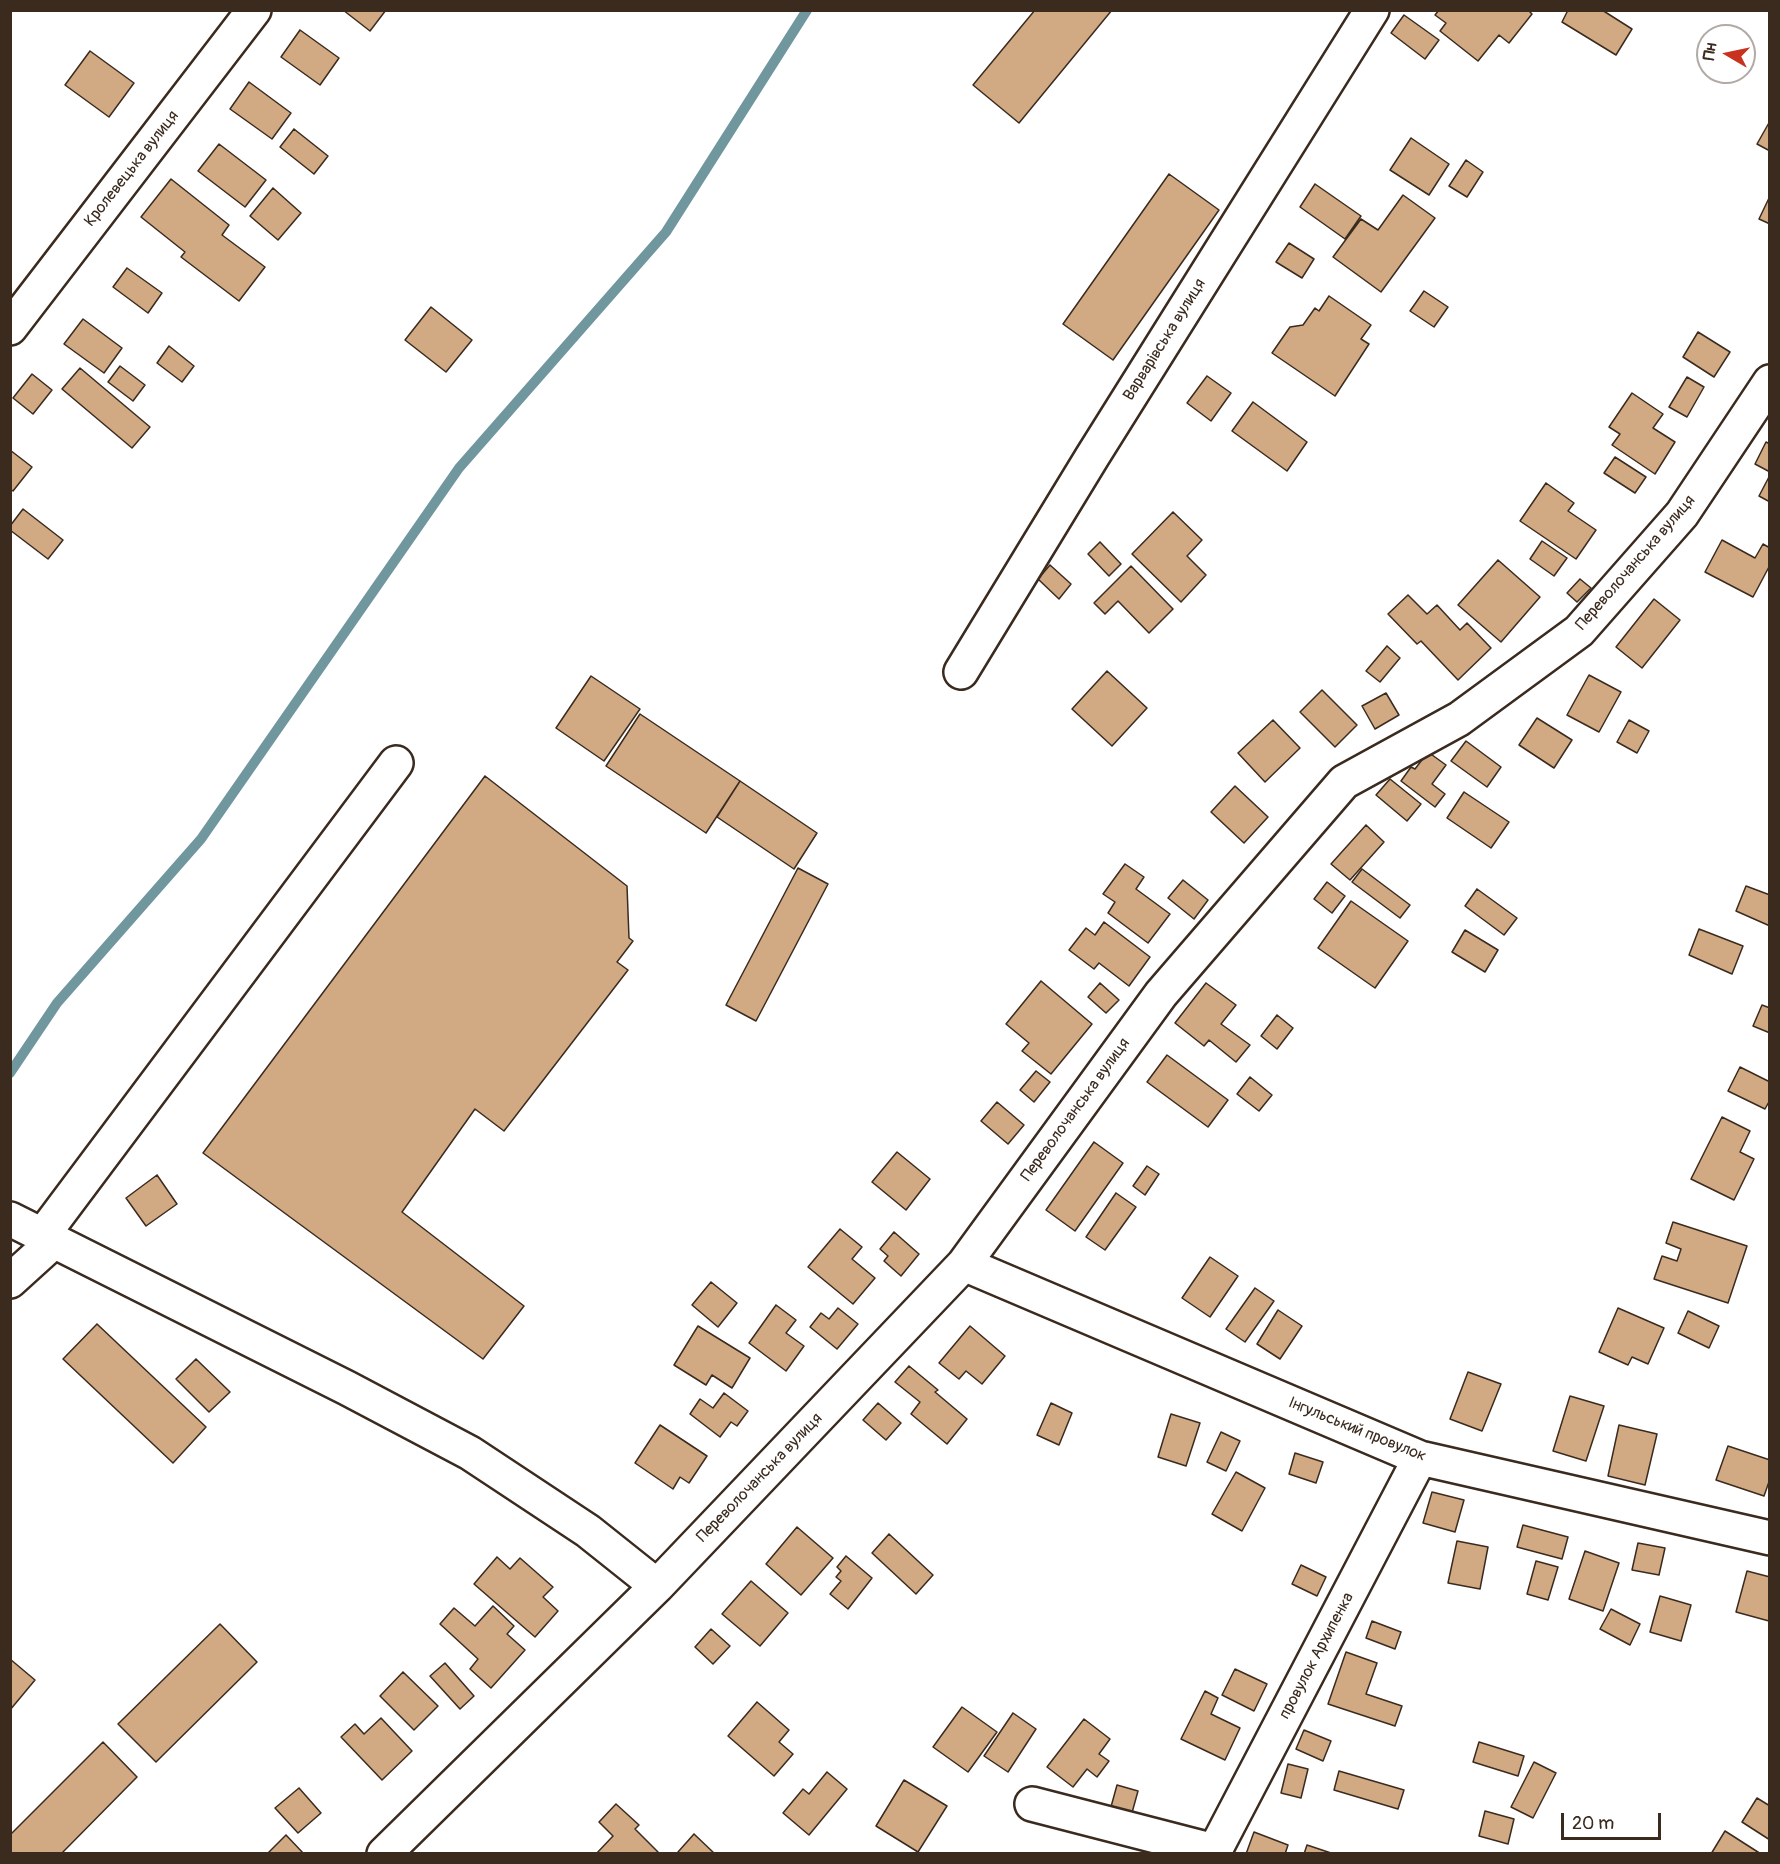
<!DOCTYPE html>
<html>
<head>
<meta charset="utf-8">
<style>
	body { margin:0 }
	#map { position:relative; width:1780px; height:1864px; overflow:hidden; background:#fff; font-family:Pangolin,sans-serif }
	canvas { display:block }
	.frame { position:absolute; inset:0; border:12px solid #3b2a1e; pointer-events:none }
	.north { position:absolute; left:1696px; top:24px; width:60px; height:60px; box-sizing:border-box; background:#fff; border:2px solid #b1aaa5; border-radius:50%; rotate:279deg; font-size:16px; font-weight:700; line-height:24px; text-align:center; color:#3b2a1e }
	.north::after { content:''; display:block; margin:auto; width:21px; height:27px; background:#c8321e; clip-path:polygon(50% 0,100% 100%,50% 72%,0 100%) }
	.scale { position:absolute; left:1561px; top:1813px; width:100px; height:27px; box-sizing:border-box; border:3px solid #3b2a1e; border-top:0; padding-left:8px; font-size:18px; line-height:21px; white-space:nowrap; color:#3b2a1e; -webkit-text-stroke:4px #fff; paint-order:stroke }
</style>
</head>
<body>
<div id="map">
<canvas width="1780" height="1864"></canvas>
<div class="frame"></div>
<div class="north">Пн</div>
<div class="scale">20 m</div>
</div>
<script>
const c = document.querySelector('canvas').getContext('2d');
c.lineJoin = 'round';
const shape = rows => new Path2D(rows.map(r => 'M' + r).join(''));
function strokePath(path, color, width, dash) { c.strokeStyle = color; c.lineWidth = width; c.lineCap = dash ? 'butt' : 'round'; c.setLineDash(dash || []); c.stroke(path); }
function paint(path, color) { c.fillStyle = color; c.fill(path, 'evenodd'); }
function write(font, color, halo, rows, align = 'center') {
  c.font = font + ' Pangolin,sans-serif'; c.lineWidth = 4.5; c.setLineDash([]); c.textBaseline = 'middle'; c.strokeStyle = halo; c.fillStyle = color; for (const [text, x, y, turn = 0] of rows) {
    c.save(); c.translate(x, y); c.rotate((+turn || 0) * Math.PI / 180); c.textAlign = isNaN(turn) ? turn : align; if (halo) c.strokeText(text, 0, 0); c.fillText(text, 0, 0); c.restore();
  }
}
strokePath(shape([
	[10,1073,57,1003,201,839,459,468,666,232,807,10]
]), '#70969e', 10);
const building = shape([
	[343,10,386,10,370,31,343,10],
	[1035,10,1112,10,1019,123,973,85,1035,10],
	[1439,10,1528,10,1532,14,1509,43,1499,35,1478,61,1440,31,1446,23,1435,15,1439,10],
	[1568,10,1602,10,1632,29,1616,55,1562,22,1568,10],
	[1404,15,1439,40,1425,59,1391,33,1404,15],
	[300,30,339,58,320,85,281,57,300,30],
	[90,51,134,83,109,117,65,85,90,51],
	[249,82,291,113,272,139,230,109,249,82],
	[1770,121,1770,151,1757,144,1770,121],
	[294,129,328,156,314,174,280,147,294,129],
	[1411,138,1449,164,1429,195,1390,170,1411,138],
	[219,144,266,180,245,207,198,171,219,144],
	[1466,160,1483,172,1467,197,1449,186,1466,160],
	[1169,174,1219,210,1113,360,1063,324,1169,174],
	[171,179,229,225,222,235,265,267,239,301,181,257,185,252,141,217,171,179],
	[1315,184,1361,216,1345,239,1300,207,1315,184],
	[273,188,301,213,278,240,250,216,273,188],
	[1403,195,1435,218,1381,292,1333,257,1361,219,1378,230,1403,195],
	[1770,196,1770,224,1759,219,1770,196],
	[1289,243,1314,259,1302,278,1276,262,1289,243],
	[127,268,162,293,148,313,113,287,127,268],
	[1424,291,1448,307,1434,327,1410,311,1424,291],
	[1329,296,1371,325,1361,339,1369,344,1335,396,1272,353,1290,327,1303,325,1315,308,1319,311,1329,296],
	[431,307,472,340,446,372,405,340,431,307],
	[83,319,122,348,104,373,64,344,83,319],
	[1698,332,1730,352,1714,377,1683,357,1698,332],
	[169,346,194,366,182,382,157,363,169,346],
	[120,366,145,385,133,401,108,382,120,366],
	[80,368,150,427,132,448,62,389,80,368],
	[32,374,52,390,33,414,13,398,32,374],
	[1207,376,1231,393,1211,421,1187,403,1207,376],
	[1687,377,1704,387,1687,417,1669,407,1687,377],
	[1632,393,1663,414,1653,428,1675,442,1655,474,1612,445,1620,434,1609,427,1632,393],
	[1253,402,1307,442,1287,471,1232,431,1253,402],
	[1766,442,1770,444,1770,472,1755,464,1766,442],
	[10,450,32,467,13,491,10,489,10,450],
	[1615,457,1646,477,1635,493,1604,473,1615,457],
	[1770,475,1770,502,1759,496,1770,475],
	[1546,483,1574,503,1568,511,1596,530,1576,559,1520,521,1546,483],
	[23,509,63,540,48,559,10,530,10,526,23,509],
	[1173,512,1202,540,1187,556,1206,575,1181,602,1132,554,1173,512],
	[1722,540,1755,558,1763,544,1770,548,1770,565,1753,597,1705,572,1722,540],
	[1542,541,1567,558,1554,576,1530,559,1542,541],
	[1100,542,1121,564,1109,576,1088,554,1100,542],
	[1498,560,1540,597,1501,642,1458,605,1498,560],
	[1050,565,1071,584,1059,599,1038,579,1050,565],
	[1131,566,1173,609,1149,633,1118,601,1105,614,1094,603,1131,566],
	[1580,579,1591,588,1577,602,1567,593,1580,579],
	[1408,595,1427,614,1437,605,1460,630,1467,623,1491,648,1458,680,1421,641,1417,644,1388,614,1408,595],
	[1654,599,1680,620,1642,668,1616,647,1654,599],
	[1387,646,1400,658,1380,682,1366,671,1387,646],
	[1107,671,1147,708,1112,746,1072,709,1107,671],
	[1589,675,1621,692,1599,732,1567,715,1589,675],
	[591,676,640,709,604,761,556,728,591,676],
	[1322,690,1357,725,1335,747,1300,712,1322,690],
	[1386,693,1399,715,1375,729,1362,706,1386,693],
	[640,714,740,781,706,833,606,766,640,714],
	[1537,718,1572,740,1554,768,1519,745,1537,718],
	[1273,720,1300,748,1265,782,1238,753,1273,720],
	[1629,720,1649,731,1637,753,1617,742,1629,720],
	[1466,741,1501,767,1487,787,1451,761,1466,741],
	[1428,752,1446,765,1432,784,1445,794,1435,807,1401,781,1411,767,1415,769,1428,752],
	[485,776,627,886,629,938,633,941,617,962,628,970,504,1131,475,1109,402,1212,524,1306,483,1359,203,1153,485,776],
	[1390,779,1421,804,1407,821,1376,795,1390,779],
	[740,781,817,833,794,869,717,817,740,781],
	[1235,786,1268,817,1244,843,1211,812,1235,786],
	[1464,792,1509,822,1491,848,1447,818,1464,792],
	[1366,825,1384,842,1350,880,1331,864,1366,825],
	[1125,864,1144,877,1136,889,1170,914,1148,943,1108,913,1115,902,1103,894,1125,864],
	[798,868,828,884,756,1021,726,1005,798,868],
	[1362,869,1410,905,1400,918,1352,882,1362,869],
	[1183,880,1208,900,1194,919,1168,898,1183,880],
	[1327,882,1345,896,1332,913,1314,899,1327,882],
	[1746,886,1770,895,1770,926,1736,911,1746,886],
	[1477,889,1517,918,1504,935,1465,906,1477,889],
	[1351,901,1408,941,1375,988,1318,948,1351,901],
	[1104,922,1150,957,1129,986,1099,963,1094,969,1069,950,1086,928,1095,935,1104,922],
	[1699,929,1743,946,1732,974,1689,955,1699,929],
	[1465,930,1498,950,1485,972,1452,952,1465,930],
	[1041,981,1092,1024,1051,1074,1022,1051,1029,1043,1006,1024,1041,981],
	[1100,983,1119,1000,1106,1013,1088,997,1100,983],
	[1206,983,1236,1005,1221,1024,1250,1045,1236,1062,1209,1040,1204,1046,1175,1023,1206,983],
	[1762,1005,1770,1008,1770,1033,1753,1026,1762,1005],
	[1277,1015,1293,1028,1277,1049,1261,1036,1277,1015],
	[1167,1055,1228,1100,1208,1127,1147,1082,1167,1055],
	[1740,1067,1770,1082,1770,1100,1765,1109,1728,1091,1740,1067],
	[1036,1071,1050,1082,1034,1102,1020,1090,1036,1071],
	[1250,1077,1272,1095,1259,1111,1237,1094,1250,1077],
	[997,1102,1024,1125,1008,1144,981,1121,997,1102],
	[1722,1117,1750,1131,1740,1152,1754,1159,1734,1200,1691,1179,1722,1117],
	[1094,1142,1123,1163,1075,1231,1046,1210,1094,1142],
	[897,1152,930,1179,906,1210,872,1182,897,1152],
	[1147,1166,1159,1174,1145,1195,1133,1186,1147,1166],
	[157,1175,177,1204,146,1226,126,1198,157,1175],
	[1116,1193,1136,1207,1105,1250,1086,1237,1116,1193],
	[1673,1222,1747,1246,1728,1303,1654,1279,1662,1256,1677,1261,1681,1249,1666,1243,1673,1222],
	[840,1229,862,1247,852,1259,875,1278,853,1304,808,1267,840,1229],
	[894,1232,919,1254,901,1276,884,1261,888,1256,880,1249,894,1232],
	[1210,1257,1238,1276,1210,1317,1182,1298,1210,1257],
	[711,1282,737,1303,718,1327,692,1305,711,1282],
	[1255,1288,1274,1301,1245,1342,1226,1329,1255,1288],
	[776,1305,796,1320,786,1333,804,1346,786,1371,749,1343,776,1305],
	[838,1308,858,1324,837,1349,810,1327,821,1313,829,1319,838,1308],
	[1618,1308,1664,1328,1648,1364,1632,1357,1628,1365,1599,1352,1618,1308],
	[1278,1310,1302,1326,1280,1359,1257,1344,1278,1310],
	[1688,1311,1719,1326,1709,1348,1678,1333,1688,1311],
	[97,1324,206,1427,173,1463,63,1359,97,1324],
	[698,1326,750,1358,732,1388,712,1375,706,1385,674,1365,698,1326],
	[970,1326,1005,1356,982,1384,966,1371,959,1379,939,1363,970,1326],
	[196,1359,230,1392,209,1412,176,1379,196,1359],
	[909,1366,938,1390,935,1392,967,1419,947,1444,911,1414,920,1402,895,1382,909,1366],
	[1468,1372,1501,1384,1482,1431,1450,1419,1468,1372],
	[724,1393,748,1411,737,1426,731,1422,720,1437,690,1414,700,1399,713,1408,724,1393],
	[1570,1396,1604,1406,1586,1461,1553,1451,1570,1396],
	[878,1403,901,1423,886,1440,863,1420,878,1403],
	[1051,1403,1072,1413,1059,1445,1037,1435,1051,1403],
	[1171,1414,1200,1423,1186,1466,1158,1457,1171,1414],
	[660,1425,707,1456,689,1483,680,1477,673,1489,635,1463,660,1425],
	[1619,1425,1657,1434,1645,1485,1608,1476,1619,1425],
	[1221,1432,1240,1441,1226,1471,1207,1462,1221,1432],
	[1728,1446,1770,1460,1770,1479,1764,1496,1716,1480,1728,1446],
	[1295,1453,1323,1462,1316,1483,1289,1474,1295,1453],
	[1236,1472,1265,1488,1242,1531,1212,1514,1236,1472],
	[1432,1492,1464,1500,1455,1532,1423,1523,1432,1492],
	[1523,1525,1568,1537,1562,1559,1517,1547,1523,1525],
	[797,1527,833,1558,801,1595,766,1564,797,1527],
	[889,1534,933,1575,916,1594,872,1553,889,1534],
	[1457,1541,1488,1547,1480,1589,1448,1583,1457,1541],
	[1638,1543,1665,1548,1659,1575,1632,1570,1638,1543],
	[1585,1551,1619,1563,1603,1611,1569,1599,1585,1551],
	[846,1556,872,1578,848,1609,830,1594,841,1581,836,1577,841,1571,837,1567,846,1556],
	[497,1557,510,1569,520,1558,553,1587,543,1597,558,1611,535,1637,474,1584,497,1557],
	[1536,1561,1558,1567,1548,1600,1527,1594,1536,1561],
	[1301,1565,1326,1577,1317,1596,1292,1584,1301,1565],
	[1747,1571,1770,1577,1769,1621,1736,1612,1747,1571],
	[751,1581,788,1613,760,1646,722,1614,751,1581],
	[1660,1596,1691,1605,1681,1641,1650,1632,1660,1596],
	[493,1606,514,1626,507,1634,525,1650,491,1688,470,1669,478,1659,440,1624,454,1608,475,1626,493,1606],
	[1611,1609,1640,1624,1630,1645,1600,1629,1611,1609],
	[1372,1621,1401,1632,1395,1649,1366,1638,1372,1621],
	[220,1624,257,1662,156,1762,118,1724,220,1624],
	[711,1629,730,1646,713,1664,695,1647,711,1629],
	[1346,1652,1377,1663,1366,1694,1402,1706,1395,1726,1328,1704,1346,1652],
	[10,1659,35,1680,10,1710,10,1659],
	[445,1663,474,1696,460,1709,430,1676,445,1663],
	[1235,1669,1267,1684,1254,1711,1222,1695,1235,1669],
	[403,1672,438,1706,414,1730,380,1696,403,1672],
	[1205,1691,1218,1698,1211,1714,1240,1728,1225,1760,1181,1739,1205,1691],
	[757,1702,789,1730,779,1742,793,1754,774,1776,728,1736,757,1702],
	[962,1707,997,1732,968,1772,933,1747,962,1707],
	[1013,1713,1036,1729,1008,1772,984,1756,1013,1713],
	[381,1718,412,1751,382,1780,341,1737,355,1724,364,1734,381,1718],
	[1084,1719,1110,1739,1099,1754,1109,1761,1097,1777,1087,1769,1073,1787,1047,1767,1084,1719],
	[1304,1730,1331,1741,1323,1761,1296,1749,1304,1730],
	[103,1742,137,1777,61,1854,10,1854,10,1835,103,1742],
	[1479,1742,1524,1756,1518,1776,1473,1762,1479,1742],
	[1534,1762,1556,1773,1533,1818,1511,1807,1534,1762],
	[1288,1764,1308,1769,1301,1798,1281,1793,1288,1764],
	[1339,1771,1404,1790,1398,1809,1334,1790,1339,1771],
	[827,1772,847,1789,809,1835,783,1813,803,1789,809,1794,827,1772],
	[904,1780,947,1806,918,1852,876,1826,904,1780],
	[1117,1785,1138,1791,1130,1820,1109,1814,1117,1785],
	[299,1788,321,1813,298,1833,275,1808,299,1788],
	[1757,1798,1770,1806,1770,1840,1742,1822,1757,1798],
	[616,1804,639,1825,635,1829,658,1852,657,1854,596,1854,613,1836,599,1822,616,1804],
	[1485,1811,1514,1819,1508,1844,1479,1836,1485,1811],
	[1725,1831,1761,1854,1711,1854,1725,1831],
	[1254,1832,1288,1845,1285,1854,1246,1854,1254,1832],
	[694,1834,715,1854,680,1854,678,1852,694,1834],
	[286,1835,304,1854,267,1854,286,1835],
	[1307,1845,1331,1853,1330,1854,1304,1854,1307,1845]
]);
paint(building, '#d1aa83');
strokePath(building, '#3b2a1e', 1.5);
const minor = shape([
	[10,328,254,10],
	[961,672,1092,457,1372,10],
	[10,1219,347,1388,470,1453,588,1531,657,1586],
	[42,1236,396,763],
	[964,1264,1420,1458,1770,1538],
	[10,1281,53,1242],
	[1032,1804,1214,1851],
	[384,1854,657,1586,964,1264,1161,994,1344,782,1459,719,1579,631,1682,514,1770,382],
	[1213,1854,1420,1458]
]);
strokePath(minor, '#3b2a1e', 38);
strokePath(minor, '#fff', 33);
write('16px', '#3b2a1e', '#fff', [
	["Кролевецька вулиця",132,169,-52],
	["Варварівська вулиця",1165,340,-58],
	["Переволочанська вулиця",1636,563,-49],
	["Переволочанська вулиця",1076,1110,-54],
	["Інгульський провулок",1357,1430,22],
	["Переволочанська вулиця",760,1478,-46],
	["провулок Архипенка",1317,1656,-62]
]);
</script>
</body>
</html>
